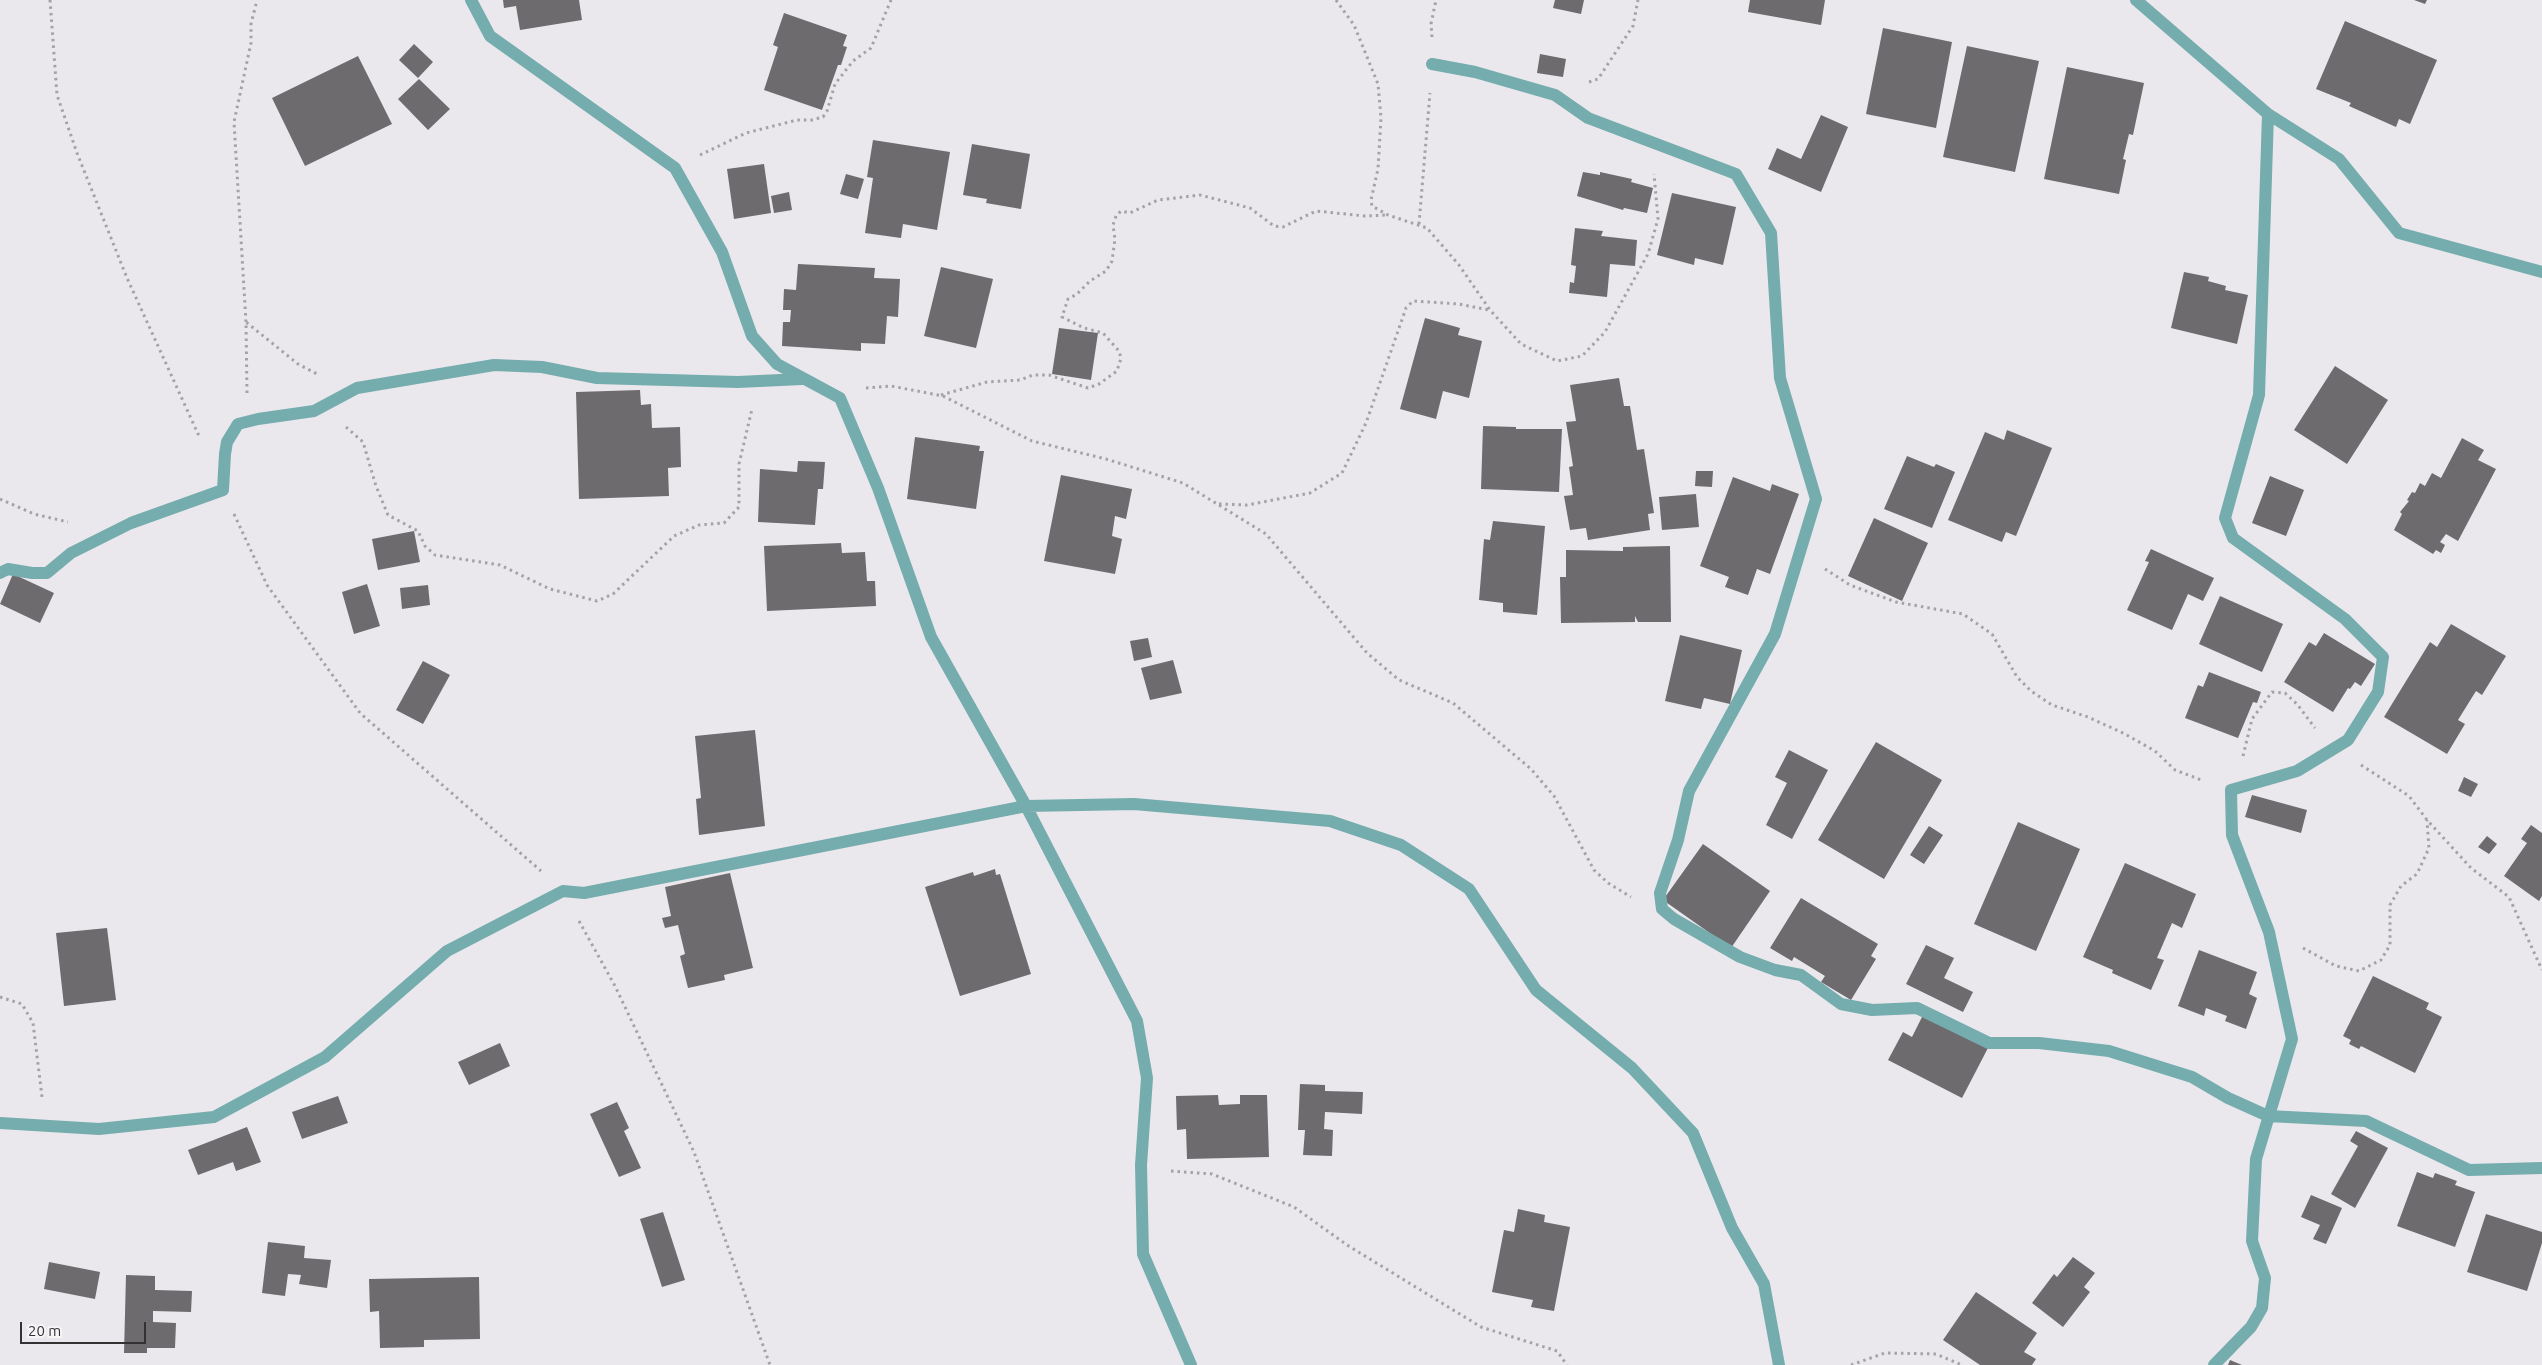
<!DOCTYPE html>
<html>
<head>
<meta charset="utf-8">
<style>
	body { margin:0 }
	#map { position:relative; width:2542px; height:1365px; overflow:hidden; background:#eae8ec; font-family:Ubuntu,sans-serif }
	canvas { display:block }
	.scale { position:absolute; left:20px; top:1322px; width:126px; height:22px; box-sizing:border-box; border:2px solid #333233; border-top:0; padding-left:6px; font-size:15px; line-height:18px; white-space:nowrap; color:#333233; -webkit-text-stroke:4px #f8f5f9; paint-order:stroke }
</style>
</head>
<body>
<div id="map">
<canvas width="2542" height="1365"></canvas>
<div class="scale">20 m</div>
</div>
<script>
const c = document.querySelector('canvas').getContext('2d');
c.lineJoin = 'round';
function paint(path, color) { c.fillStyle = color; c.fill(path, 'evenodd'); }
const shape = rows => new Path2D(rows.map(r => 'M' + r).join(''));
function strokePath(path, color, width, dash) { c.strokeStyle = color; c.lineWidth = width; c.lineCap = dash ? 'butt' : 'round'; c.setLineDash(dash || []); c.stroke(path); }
paint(shape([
	[503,0,579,0,582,20,520,30,516,6,504,8],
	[1555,0,1584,0,1581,14,1553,8],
	[1750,0,1825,0,1821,25,1748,12],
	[2414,0,2427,0,2425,4],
	[784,13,847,35,843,46,847,47,841,65,838,65,822,110,764,90,778,47,773,45],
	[2345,21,2437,60,2410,124,2399,119,2396,127,2349,106,2351,103,2316,89],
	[1883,28,1952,42,1936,128,1866,114],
	[414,44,433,62,418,78,399,60],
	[1967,46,2039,61,2015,172,1943,157],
	[1540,54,1566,59,1563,77,1537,73],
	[358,56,392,124,305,166,272,98],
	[2067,67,2144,83,2133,135,2129,134,2123,159,2126,160,2119,194,2044,179],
	[419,79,450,109,428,130,398,99],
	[1821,115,1848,127,1821,192,1768,169,1777,148,1801,159],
	[873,140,950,152,937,230,903,224,901,238,865,233,873,178,867,177],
	[972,144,1030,154,1021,209,986,203,987,199,963,195],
	[764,164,771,213,734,219,727,169],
	[1583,172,1600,175,1600,172,1632,179,1631,182,1653,188,1647,213,1624,208,1623,210,1577,196],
	[846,174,864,179,858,199,840,194],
	[789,192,792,210,774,213,771,196],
	[1672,193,1736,207,1723,265,1695,258,1694,265,1657,255],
	[1575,228,1603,231,1601,236,1637,240,1635,266,1610,264,1607,297,1569,293,1570,282,1574,283,1576,266,1571,265],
	[798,264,875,268,874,278,900,279,898,317,887,316,885,344,861,343,861,351,782,346,783,322,790,322,791,310,783,310,784,289,796,290],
	[941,267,993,279,976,348,924,336],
	[2184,272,2209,277,2208,281,2226,286,2225,290,2248,295,2237,344,2171,328],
	[1425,318,1460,328,1458,335,1482,341,1469,398,1443,391,1436,419,1400,409],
	[1059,328,1098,333,1091,380,1052,374],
	[2335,366,2388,400,2347,464,2294,430],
	[1619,378,1624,406,1630,406,1637,450,1644,449,1654,513,1648,514,1650,530,1588,540,1586,528,1570,530,1564,496,1573,495,1569,467,1573,466,1566,422,1576,421,1570,385],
	[640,390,641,405,651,404,652,428,680,427,681,467,668,468,669,496,579,499,576,392],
	[1483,426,1516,427,1516,429,1562,429,1559,492,1481,489],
	[2007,430,2052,448,2016,536,2006,532,2002,542,1948,520,1985,432,2004,440],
	[915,437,980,446,979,451,984,451,976,509,907,499],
	[2462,438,2484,450,2478,460,2496,469,2458,541,2446,534,2440,542,2445,545,2441,553,2436,550,2433,554,2394,530,2402,514,2400,512,2409,501,2407,500,2412,492,2415,493,2420,483,2425,486,2432,473,2441,478],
	[1907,456,1934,467,1936,464,1955,472,1932,528,1884,509],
	[798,461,825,462,823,489,818,489,815,525,758,522,760,469,797,472],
	[1696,471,1713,471,1712,487,1695,486],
	[1061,475,1132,489,1126,519,1115,516,1112,536,1122,539,1115,574,1044,561],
	[2270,476,2304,490,2286,536,2252,523],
	[1733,477,1770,491,1772,484,1799,494,1770,574,1757,569,1748,595,1725,587,1729,577,1700,566],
	[1696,494,1699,527,1662,530,1659,497],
	[1874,518,1928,543,1902,601,1848,576],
	[1493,521,1545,526,1537,615,1503,612,1503,603,1479,600,1484,539,1490,540],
	[414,531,420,562,378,570,372,539],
	[841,543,842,553,865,552,867,581,875,581,876,606,767,611,764,546],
	[1670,546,1671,622,1638,622,1635,616,1635,622,1561,623,1560,577,1566,577,1566,550,1623,551,1623,547],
	[2151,549,2214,578,2203,601,2188,594,2172,630,2127,610,2149,562,2145,561],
	[13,574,54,593,40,623,0,604],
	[367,584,380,626,354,634,342,592],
	[428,585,430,605,402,609,400,588],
	[2220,596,2283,624,2262,672,2199,644],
	[2451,624,2506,656,2482,695,2476,691,2458,720,2465,724,2447,754,2384,717,2430,642,2437,647],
	[2324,633,2375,664,2361,686,2355,682,2350,689,2348,688,2333,712,2284,682,2309,642,2316,646],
	[1680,635,1742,650,1730,704,1704,698,1701,709,1665,701],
	[1148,638,1152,657,1134,661,1130,641],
	[1173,660,1182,693,1150,700,1141,668],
	[423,661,450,675,423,724,396,710],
	[2209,672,2261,692,2257,703,2253,702,2238,738,2185,718,2198,685,2203,687],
	[755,730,765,826,699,835,696,799,701,798,695,736],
	[1876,742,1942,780,1884,879,1818,840],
	[1789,750,1828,770,1792,839,1766,825,1787,783,1775,777],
	[2464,777,2478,784,2471,797,2458,791],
	[2252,795,2307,810,2301,833,2245,817],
	[2018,822,2080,849,2036,951,1974,924],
	[2531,825,2542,833,2542,896,2539,901,2504,876,2527,843,2521,839],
	[1929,826,1943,835,1924,864,1910,855],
	[2487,836,2497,844,2489,854,2478,847],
	[1703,844,1770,891,1731,948,1663,900],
	[2125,863,2196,894,2182,928,2172,923,2157,958,2164,960,2151,990,2112,973,2113,970,2083,957],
	[995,869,996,875,1000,874,1031,974,960,996,925,887,973,872,974,876],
	[730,873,753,968,724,975,725,980,688,988,680,956,685,954,678,925,665,928,662,918,671,916,665,887],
	[1801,898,1878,944,1871,956,1876,959,1851,1000,1821,982,1825,976,1794,957,1792,961,1770,948],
	[107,928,116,1000,64,1006,56,933],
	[1926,945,1954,958,1944,978,1973,992,1963,1012,1906,984],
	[2199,950,2257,972,2249,994,2257,998,2246,1029,2225,1021,2227,1016,2206,1008,2204,1016,2178,1006],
	[2373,976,2429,1003,2426,1009,2442,1017,2415,1073,2361,1046,2359,1049,2349,1044,2351,1040,2343,1036],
	[1924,1013,1989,1046,1962,1098,1888,1060,1903,1032,1912,1037],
	[500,1043,510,1066,469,1085,458,1062],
	[1300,1084,1325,1085,1325,1091,1363,1092,1362,1114,1325,1112,1324,1129,1333,1130,1332,1156,1303,1155,1305,1130,1298,1130],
	[1218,1095,1219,1105,1240,1104,1240,1095,1267,1095,1269,1157,1187,1159,1186,1129,1177,1130,1176,1096],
	[338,1096,348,1123,302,1139,292,1112],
	[617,1102,629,1128,624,1131,641,1168,619,1177,590,1114],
	[247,1127,261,1162,236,1171,233,1162,198,1175,188,1150],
	[2356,1131,2388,1148,2355,1208,2331,1194,2358,1146,2350,1141],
	[2417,1172,2433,1178,2435,1173,2457,1181,2455,1185,2475,1192,2455,1247,2397,1226],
	[2311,1195,2342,1208,2326,1244,2313,1239,2320,1225,2301,1217],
	[1518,1209,1545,1215,1544,1222,1570,1227,1554,1311,1531,1307,1533,1300,1492,1292,1504,1230,1514,1232],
	[663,1212,685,1280,662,1287,640,1219],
	[2486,1214,2542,1232,2542,1243,2527,1291,2467,1272],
	[268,1242,305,1246,304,1258,331,1260,327,1288,299,1284,301,1275,288,1274,285,1296,262,1293],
	[2073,1257,2095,1273,2084,1287,2090,1292,2063,1327,2032,1303,2054,1274,2057,1277],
	[49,1262,100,1272,95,1299,44,1289],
	[126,1275,155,1276,155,1290,192,1291,191,1312,153,1311,153,1322,176,1323,175,1348,147,1348,147,1353,124,1353],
	[479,1277,480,1339,424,1340,424,1347,380,1348,379,1311,370,1312,369,1279],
	[1976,1292,2037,1333,2024,1352,2036,1359,2032,1365,1980,1365,1943,1340],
	[2230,1360,2242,1365,2228,1365]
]), '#6d6b6e');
strokePath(shape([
	[50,0,57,95,77,153,127,278,199,436],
	[1336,0,1354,25,1378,84,1381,118,1378,169,1371,200,1372,206,1388,215,1427,228,1459,265,1490,310,1521,344,1557,361,1582,356,1605,332,1648,254,1658,219,1654,174],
	[1432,37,1431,24,1436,0],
	[1589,82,1598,79,1633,26,1638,0],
	[700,155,746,133,797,120,812,120,823,117,827,111,835,84,853,61,871,48,891,0],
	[1419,224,1430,93],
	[246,322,234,122,251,43,251,24,257,0],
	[866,388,891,386,943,396,1032,441,1106,459,1183,483,1266,534,1367,653,1399,680,1453,703,1531,769,1554,796,1594,870,1608,883,1631,897],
	[247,393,246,322,298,364,319,375],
	[941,395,987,382,1020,380,1033,375,1049,375,1088,388,1099,384,1117,371,1121,358,1119,351,1103,333,1084,328,1062,317,1068,299,1077,294,1090,281,1106,271,1112,261,1115,239,1113,225,1116,216,1121,211,1130,213,1158,200,1200,195,1250,208,1274,226,1283,227,1316,211,1365,216,1387,215],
	[346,427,363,442,376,486,388,515,418,531,425,546,435,555,500,565,550,589,597,601,613,594,674,536,699,525,724,523,739,507,739,464,752,409],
	[0,499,34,514,68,522],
	[1219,504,1247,505,1310,493,1342,473,1366,423,1406,308,1413,301,1459,304,1489,310],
	[234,514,267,585,360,713,541,871],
	[1825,569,1850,585,1896,602,1963,614,1992,634,2017,677,2031,691,2052,705,2088,717,2125,734,2155,751,2175,770,2204,781],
	[2243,756,2252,719,2272,692,2285,693,2297,704,2315,728],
	[2361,765,2409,796,2427,820,2471,868,2509,897,2542,970],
	[579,921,615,986,694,1152,770,1365],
	[2303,948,2336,966,2359,971,2381,960,2390,945,2390,905,2401,886,2417,874,2429,848,2427,820],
	[0,997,22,1004,33,1023,42,1097],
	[1171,1171,1212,1174,1294,1207,1347,1245,1481,1327,1557,1351,1567,1365],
	[1851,1365,1885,1353,1936,1354,1962,1365]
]), '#a4a2a5', 3, [2.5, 4]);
strokePath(shape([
	[471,0,490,36,675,168,722,252,752,336,777,364,840,398,878,488,931,637,1026,806,1137,1021,1147,1078,1141,1165,1143,1254,1191,1365],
	[2136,0,2268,114,2339,159,2399,233,2542,272],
	[1432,64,1475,72,1555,95,1588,118,1736,174,1771,233,1780,378,1816,499,1775,634,1689,791,1678,840,1660,893,1662,909,1674,919,1740,957,1775,970,1801,975,1841,1004,1872,1010,1917,1008,1989,1043,2039,1043,2109,1051,2192,1077,2228,1098,2268,1116,2366,1121,2469,1170,2542,1168],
	[0,573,8,569,32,573,47,573,71,553,131,523,223,490,225,454,227,442,238,424,258,419,314,411,357,388,494,365,542,367,597,378,738,382,802,379],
	[0,1123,99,1129,214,1117,325,1057,447,951,563,891,584,893,1026,806,1134,804,1330,821,1401,845,1469,889,1536,990,1632,1068,1693,1133,1732,1228,1764,1284,1779,1365],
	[2214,1365,2251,1327,2262,1308,2265,1278,2252,1241,2256,1159,2292,1039,2269,932,2232,835,2231,790,2297,771,2348,740,2378,692,2383,657,2345,619,2233,538,2225,518,2259,395,2268,114]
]), '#75acae', 12);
</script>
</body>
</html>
